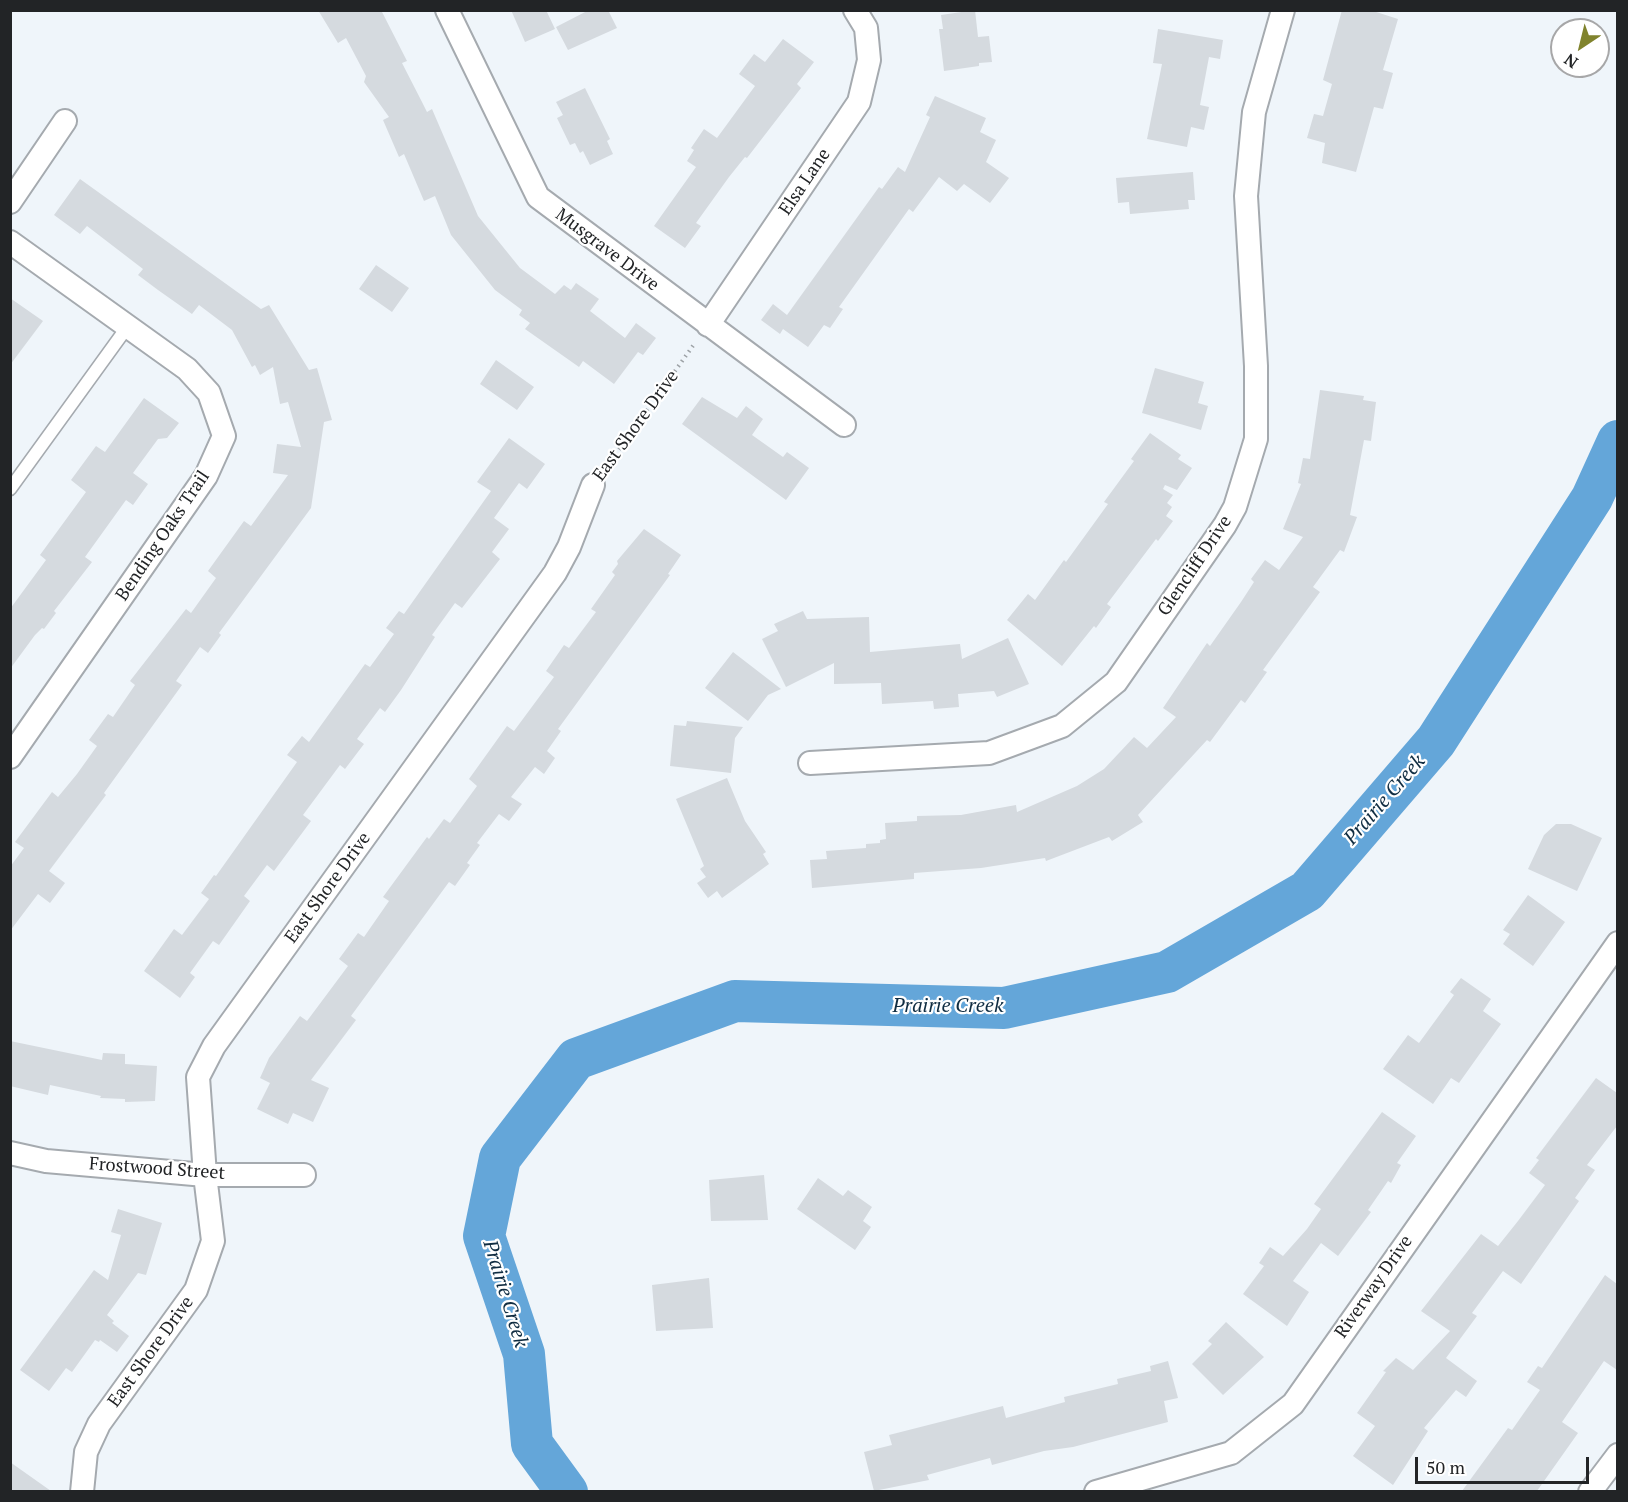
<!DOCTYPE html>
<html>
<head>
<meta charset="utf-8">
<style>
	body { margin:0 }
	#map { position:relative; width:1628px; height:1502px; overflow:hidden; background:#eff5fa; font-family:"PT Serif",serif }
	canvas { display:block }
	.frame { position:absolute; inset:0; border:12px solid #222426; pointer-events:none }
	.north { position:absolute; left:1550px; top:18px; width:60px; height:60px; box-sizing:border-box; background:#fff; border:2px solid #a7a7a8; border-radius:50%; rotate:215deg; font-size:16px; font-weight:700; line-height:24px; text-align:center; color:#222426 }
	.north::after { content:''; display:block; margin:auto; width:21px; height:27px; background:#80832d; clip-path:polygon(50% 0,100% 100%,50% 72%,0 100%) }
	.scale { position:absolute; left:1415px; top:1457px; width:174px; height:27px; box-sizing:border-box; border:3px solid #222426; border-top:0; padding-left:8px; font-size:18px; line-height:21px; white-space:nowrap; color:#222426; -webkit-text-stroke:4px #fff; paint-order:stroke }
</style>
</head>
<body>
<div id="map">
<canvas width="1628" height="1502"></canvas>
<div class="frame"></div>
<div class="north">N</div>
<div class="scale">50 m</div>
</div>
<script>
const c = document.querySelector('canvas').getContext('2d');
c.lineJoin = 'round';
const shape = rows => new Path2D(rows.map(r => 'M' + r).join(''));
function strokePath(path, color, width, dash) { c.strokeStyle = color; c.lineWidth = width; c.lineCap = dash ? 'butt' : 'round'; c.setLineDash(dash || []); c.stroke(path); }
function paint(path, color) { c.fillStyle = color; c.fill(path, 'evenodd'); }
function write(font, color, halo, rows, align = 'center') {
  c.font = font + ' "PT Serif",serif'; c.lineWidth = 4.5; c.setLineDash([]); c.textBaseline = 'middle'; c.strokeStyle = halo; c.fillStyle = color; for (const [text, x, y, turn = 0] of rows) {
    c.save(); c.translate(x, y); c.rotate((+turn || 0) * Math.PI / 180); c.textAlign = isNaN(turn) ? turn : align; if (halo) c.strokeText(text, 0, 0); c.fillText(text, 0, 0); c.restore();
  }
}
strokePath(shape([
	[567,1492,532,1444,524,1354,484,1236,500,1158,576,1059,735,1001,1004,1008,1167,972,1307,891,1436,741,1592,498,1618,441]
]), '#64a6d9', 42);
paint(shape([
	[318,10,381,10,407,61,402,63,422,102,427,112,432,109,478,216,520,268,555,294,564,285,571,290,576,283,599,299,590,311,625,338,636,323,656,338,643,355,638,352,614,384,583,361,579,367,525,329,530,323,519,315,522,310,495,290,451,235,435,196,424,201,404,154,399,157,383,120,389,117,364,82,366,76,346,38,338,43],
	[511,10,546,10,555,29,525,42],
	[589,10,608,10,617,28,568,50,556,27],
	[975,10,978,37,989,36,992,62,979,63,979,66,944,71,939,29,943,29,941,15],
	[1342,10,1370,10,1398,19,1383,70,1393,73,1383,109,1374,107,1356,172,1322,163,1325,143,1307,138,1314,114,1323,116,1332,84,1323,80],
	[1158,29,1223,40,1220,59,1209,57,1200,105,1209,107,1204,130,1191,127,1187,147,1147,139,1162,64,1153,63],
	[783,39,814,62,797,84,801,88,747,158,745,157,729,177,696,223,701,226,685,248,654,226,696,167,687,161,694,150,691,148,704,129,717,138,755,86,739,74,754,54,765,62],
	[585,88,610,139,607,141,613,154,590,165,583,151,580,153,575,143,570,145,557,118,563,115,556,102],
	[935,96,986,118,980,132,996,140,986,162,1009,178,990,203,964,184,957,191,939,177,913,212,909,209,839,307,843,309,830,328,824,325,808,347,783,329,780,334,761,320,773,304,787,315,879,187,882,189,898,167,905,172,930,117,926,115],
	[1193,172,1195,200,1188,200,1189,209,1130,214,1129,202,1118,203,1116,178],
	[80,179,261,309,269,305,309,370,317,368,332,420,324,422,311,508,219,633,221,635,208,653,200,647,176,681,182,685,104,793,106,795,49,871,65,883,50,903,38,894,10,931,10,867,24,848,15,842,52,792,58,797,77,774,97,746,89,740,108,714,113,717,135,685,130,681,186,609,191,613,216,578,208,571,244,521,251,526,288,475,273,473,277,444,301,447,288,402,280,404,273,367,260,375,255,365,252,367,232,330,199,305,192,314,158,290,138,275,143,269,87,226,80,234,54,215],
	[376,265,409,288,392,312,359,289],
	[10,298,43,321,10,365],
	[496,360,534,387,517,410,480,384],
	[1155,368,1204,382,1198,403,1208,406,1201,430,1142,413],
	[1320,390,1364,396,1363,400,1376,402,1371,441,1364,440,1350,515,1357,517,1344,552,1340,550,1313,587,1320,592,1263,670,1267,672,1245,703,1241,700,1210,742,1207,740,1138,815,1143,822,1112,841,1109,837,1046,861,1045,858,981,868,914,873,914,879,812,888,810,860,827,859,826,851,866,848,866,844,880,843,880,840,886,839,885,823,917,821,917,816,961,815,1016,805,1017,812,1077,786,1104,769,1134,737,1147,748,1176,717,1163,708,1207,643,1210,646,1241,602,1254,582,1251,579,1265,560,1279,570,1303,537,1283,529,1301,484,1298,483,1303,458,1310,459],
	[702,397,737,418,746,406,763,419,752,435,783,457,787,452,809,468,786,500,682,424],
	[144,398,179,423,167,438,158,439,133,473,148,484,133,505,126,500,85,557,92,562,54,611,56,613,44,629,42,628,35,635,10,669,10,609,46,560,40,555,86,492,71,480,96,446,105,452],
	[1150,433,1181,455,1178,459,1192,468,1177,490,1165,485,1163,489,1173,495,1167,503,1172,507,1166,516,1173,521,1158,541,1156,539,1107,604,1111,607,1096,628,1094,626,1062,666,1007,620,1028,594,1035,600,1064,560,1066,562,1108,504,1104,502,1134,461,1131,459],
	[509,438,545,464,527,489,519,483,494,518,509,529,492,552,500,559,462,608,455,603,432,635,435,637,401,690,385,712,380,708,357,739,364,744,345,769,340,765,303,815,311,821,274,871,267,865,244,896,250,901,219,945,213,941,190,973,195,977,180,998,144,971,174,929,182,935,209,899,201,893,214,875,216,876,297,762,287,755,302,736,309,742,365,664,370,667,394,634,386,628,399,611,404,614,491,491,477,482],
	[644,529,681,555,668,574,670,575,558,729,561,731,547,751,555,758,544,774,535,767,511,797,522,804,509,821,499,814,477,843,480,845,467,863,470,865,455,886,449,882,351,1016,356,1020,311,1080,329,1088,313,1122,293,1113,288,1124,257,1109,270,1083,260,1078,269,1058,300,1016,307,1021,348,966,339,959,358,933,364,937,389,901,383,897,427,837,429,839,444,819,450,823,477,786,469,779,507,726,514,731,554,677,546,671,564,645,569,648,596,612,591,609,615,575,612,572,618,564,617,561],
	[803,611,807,619,869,617,870,652,960,644,962,659,1008,638,1029,684,997,697,994,691,958,694,959,707,934,709,933,701,882,704,881,683,834,684,834,663,786,687,762,639,778,631,774,624],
	[733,652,781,689,768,695,748,721,705,688],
	[687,721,743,727,735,738,731,773,670,766,674,725,686,726],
	[727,778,745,821,766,852,763,854,769,864,722,898,717,891,708,898,697,883,706,877,700,869,704,866,676,799],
	[1556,824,1571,824,1602,838,1577,891,1528,869,1544,835],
	[1528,895,1565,922,1533,966,1503,944,1510,934,1503,930],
	[1461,978,1491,999,1483,1011,1501,1024,1459,1083,1451,1078,1433,1104,1383,1069,1408,1035,1419,1043,1454,995,1450,992],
	[10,1041,102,1060,103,1053,125,1054,125,1064,157,1066,155,1101,125,1102,125,1099,100,1098,101,1096,50,1085,48,1095,10,1086],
	[1596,1078,1617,1093,1617,1126,1587,1165,1595,1170,1575,1198,1579,1201,1521,1284,1503,1271,1472,1313,1477,1316,1446,1358,1477,1381,1466,1397,1456,1390,1424,1428,1428,1431,1393,1485,1353,1456,1375,1426,1357,1413,1386,1372,1383,1371,1396,1358,1413,1370,1450,1331,1421,1311,1481,1234,1498,1246,1518,1221,1545,1185,1529,1173,1539,1160,1536,1158],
	[1382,1112,1416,1136,1397,1163,1401,1165,1391,1183,1388,1181,1368,1210,1371,1212,1338,1256,1321,1243,1293,1281,1309,1292,1287,1326,1243,1294,1264,1266,1259,1263,1270,1247,1283,1256,1307,1229,1321,1209,1314,1204],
	[764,1175,768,1220,711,1221,709,1180],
	[818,1178,843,1196,848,1190,872,1207,863,1221,871,1227,855,1250,797,1209],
	[118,1209,162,1223,146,1275,138,1273,107,1315,114,1321,112,1323,129,1336,117,1352,100,1340,99,1342,95,1340,72,1372,66,1368,49,1391,20,1370,94,1270,108,1280,121,1235,111,1232],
	[1605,1275,1617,1284,1617,1370,1604,1361,1562,1422,1578,1433,1537,1491,1462,1491,1508,1428,1512,1430,1540,1390,1527,1382,1538,1366,1542,1368],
	[709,1278,713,1328,656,1331,652,1285],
	[1226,1322,1264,1357,1223,1395,1192,1364,1212,1344,1208,1341],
	[1168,1361,1178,1398,1164,1401,1168,1422,1073,1447,1044,1451,992,1465,990,1458,927,1475,929,1480,874,1491,864,1452,892,1445,889,1435,1003,1406,1006,1418,1065,1402,1064,1397,1118,1384,1117,1379,1151,1371,1150,1366],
	[10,1462,51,1491,10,1491]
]), '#d5dadf');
const service = shape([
	[10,489,128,326]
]);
const minor = shape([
	[447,10,538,197,844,425],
	[10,202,65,121],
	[10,242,187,369,209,393,224,436,206,476,10,757],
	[708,325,859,102,869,60,866,28,855,10],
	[810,763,989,753,1062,726,1116,682,1225,525,1235,507,1256,439,1256,366,1246,196,1254,112,1283,10],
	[10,1153,46,1161,205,1175,304,1175],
	[82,1492,86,1452,99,1424,196,1290,213,1241,205,1175,198,1077,214,1046,555,573,569,547,593,485],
	[1096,1492,1231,1453,1293,1404,1618,943],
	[1590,1492,1618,1455]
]);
strokePath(service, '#a5aaaf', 15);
strokePath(minor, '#a5aaaf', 26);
strokePath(shape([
	[605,469,695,343]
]), '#9da2a6', 4, [1.5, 4.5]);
strokePath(service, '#fff', 12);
strokePath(minor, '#fff', 22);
write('18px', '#222426', '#fff', [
	["Elsa Lane",805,182,-56],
	["Musgrave Drive",607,250,37],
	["East Shore Drive",636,426,-54],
	["Bending Oaks Trail",163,536,-56],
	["Glencliff Drive",1195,566,-56],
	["East Shore Drive",328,888,-54],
	["Frostwood Street",157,1169,4],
	["Riverway Drive",1374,1287,-55],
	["East Shore Drive",151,1352,-54]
]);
write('italic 20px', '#102d42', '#fff', [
	["Prairie Creek",1385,800,-49],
	["Prairie Creek",948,1006],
	["Prairie Creek",505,1294,73]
]);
</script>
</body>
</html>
